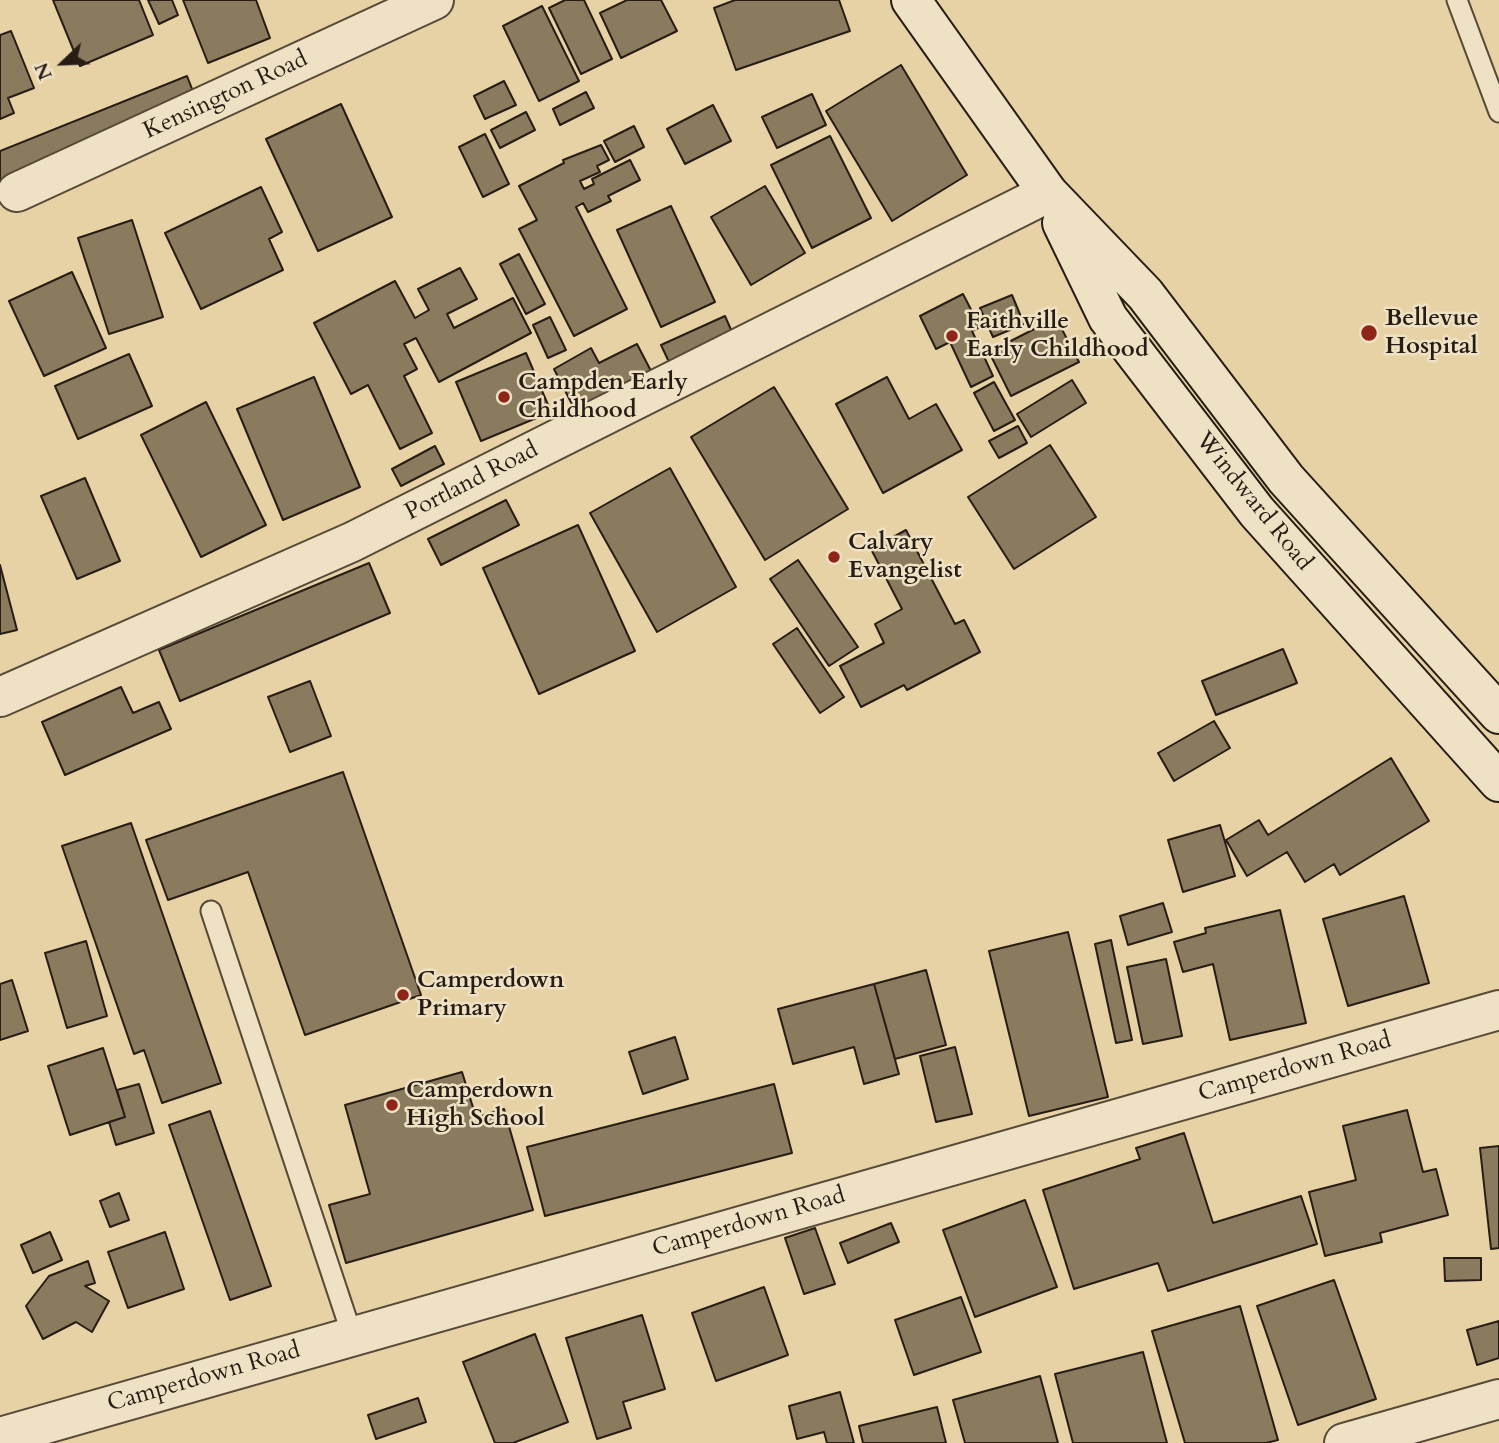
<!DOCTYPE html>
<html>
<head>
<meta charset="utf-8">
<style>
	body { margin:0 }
	#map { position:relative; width:1499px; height:1443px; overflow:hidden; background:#e6d2a5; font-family:Cardo,serif }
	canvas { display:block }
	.north { position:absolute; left:28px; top:28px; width:70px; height:70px; -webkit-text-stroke:5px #efe2c4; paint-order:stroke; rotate:247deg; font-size:19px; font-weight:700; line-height:28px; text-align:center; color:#271d14 }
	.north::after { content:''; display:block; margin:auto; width:24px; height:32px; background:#271d14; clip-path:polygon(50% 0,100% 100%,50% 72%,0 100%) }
</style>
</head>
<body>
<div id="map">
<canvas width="1499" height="1443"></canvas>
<div class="north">N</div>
</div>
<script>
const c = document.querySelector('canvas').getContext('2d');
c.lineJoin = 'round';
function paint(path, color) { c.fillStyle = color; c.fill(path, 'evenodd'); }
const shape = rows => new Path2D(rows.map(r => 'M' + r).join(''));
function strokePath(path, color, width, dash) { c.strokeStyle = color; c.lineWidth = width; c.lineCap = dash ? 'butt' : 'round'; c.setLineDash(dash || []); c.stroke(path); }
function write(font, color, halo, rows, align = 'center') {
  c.font = font + ' Cardo,serif'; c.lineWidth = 5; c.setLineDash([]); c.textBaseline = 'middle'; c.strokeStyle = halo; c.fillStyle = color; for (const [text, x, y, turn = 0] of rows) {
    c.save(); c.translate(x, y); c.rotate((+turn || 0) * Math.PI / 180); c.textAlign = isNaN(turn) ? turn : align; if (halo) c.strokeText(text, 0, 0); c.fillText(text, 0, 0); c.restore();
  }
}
const building = shape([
	[53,0,139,0,153,35,80,66,53,0],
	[148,0,172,0,178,15,159,24,148,0],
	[183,0,256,0,270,38,208,63,183,0],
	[565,0,584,0,612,59,581,74,549,8,565,0],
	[627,0,661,0,677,31,621,58,600,13,627,0],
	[735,0,839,0,850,31,736,70,714,8,735,0],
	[542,6,579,81,539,101,503,26,542,6],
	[11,31,34,88,8,98,14,113,0,119,0,35,11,31],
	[901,65,967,175,892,221,826,111,901,65],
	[187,76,203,117,0,199,0,151,187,76],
	[504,81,516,105,485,119,474,96,504,81],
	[586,92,594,108,560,125,553,109,586,92],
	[812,94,826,125,777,148,762,117,812,94],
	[341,104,392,217,318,251,266,139,341,104],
	[713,105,731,141,685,164,667,129,713,105],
	[526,112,535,130,500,148,491,130,526,112],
	[634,126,644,147,615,162,604,141,634,126],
	[485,134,509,184,483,197,459,147,485,134],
	[830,136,871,218,812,248,771,165,830,136],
	[601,145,609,160,597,166,600,172,580,181,584,189,594,184,592,179,630,160,640,180,608,196,611,201,588,212,583,203,576,207,627,309,574,336,519,229,537,220,519,186,564,163,563,160,601,145],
	[765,186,805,253,751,285,711,217,765,186],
	[261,187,282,232,269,239,283,270,201,309,165,233,261,187],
	[671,206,715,302,661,327,617,230,671,206],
	[132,220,163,317,109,334,78,238,132,220],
	[519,254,545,304,526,314,500,264,519,254],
	[460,268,477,299,447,314,454,328,513,298,531,333,439,382,416,338,404,344,417,369,404,376,432,433,400,449,368,385,351,394,314,323,395,281,415,318,429,310,418,289,460,268],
	[72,272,106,348,44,376,9,301,72,272],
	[963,294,980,327,972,331,993,376,971,387,950,342,936,349,920,316,963,294],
	[1012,295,1024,324,993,337,980,308,1012,295],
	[725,316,732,332,669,362,661,345,725,316],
	[550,317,566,350,548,358,533,325,550,317],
	[1056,318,1079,362,1011,396,989,352,1056,318],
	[637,344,651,371,575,410,554,369,591,348,599,363,637,344],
	[526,353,551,412,481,441,456,382,526,353],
	[129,354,152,406,78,439,55,386,129,354],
	[314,377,360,487,283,520,237,409,314,377],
	[887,377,909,419,936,404,962,450,883,493,836,404,887,377],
	[1072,380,1086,403,1031,437,1017,414,1072,380],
	[994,382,1015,420,994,431,974,393,994,382],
	[774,387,848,509,765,560,691,437,774,387],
	[206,402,266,525,201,557,141,435,206,402],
	[1018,426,1027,443,999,458,989,441,1018,426],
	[1050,445,1096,517,1014,569,968,497,1050,445],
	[435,446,444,464,401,486,392,469,435,446],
	[670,468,736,587,657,632,590,513,670,468],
	[85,478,120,561,77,579,41,496,85,478],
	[506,500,519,525,441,565,428,539,506,500],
	[578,525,635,651,539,694,483,568,578,525],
	[906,530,955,624,964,620,980,652,907,690,904,685,861,707,840,666,884,643,875,624,902,609,871,549,906,530],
	[798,560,858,647,829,666,770,579,798,560],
	[369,563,390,613,180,701,159,650,369,563],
	[0,565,17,630,0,634,0,565],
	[797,628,844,697,820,713,773,644,797,628],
	[1283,649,1297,683,1216,715,1202,681,1283,649],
	[310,681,331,736,290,752,268,697,310,681],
	[121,687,133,713,159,702,171,729,65,775,42,722,121,687],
	[1214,721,1230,748,1174,781,1158,753,1214,721],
	[1391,758,1429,821,1340,875,1334,864,1305,882,1287,852,1247,876,1226,840,1259,820,1268,835,1391,758],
	[343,772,421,995,305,1035,248,872,168,900,146,840,343,772],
	[131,823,221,1083,162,1103,144,1050,134,1054,62,846,131,823],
	[1220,825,1235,876,1183,892,1168,840,1220,825],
	[1404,896,1429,983,1348,1006,1323,919,1404,896],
	[1163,903,1172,932,1128,945,1120,916,1163,903],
	[1280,910,1306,1023,1230,1040,1213,964,1183,972,1174,942,1206,933,1205,928,1280,910],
	[1068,932,1108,1097,1029,1116,989,951,1068,932],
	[1111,940,1132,1040,1116,1043,1095,944,1111,940],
	[86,941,107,1016,67,1028,45,953,86,941],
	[1166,959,1182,1036,1143,1044,1127,967,1166,959],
	[926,970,946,1045,895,1059,874,984,926,970],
	[12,980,28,1031,0,1040,0,984,12,980],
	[874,984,899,1074,864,1084,854,1047,793,1064,778,1009,874,984],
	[675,1037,688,1079,643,1094,629,1052,675,1037],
	[955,1047,972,1114,936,1122,920,1056,955,1047],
	[103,1048,125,1117,70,1135,48,1066,103,1048],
	[462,1072,476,1117,504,1109,533,1210,346,1263,329,1205,370,1194,345,1105,462,1072],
	[139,1084,154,1133,116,1145,109,1122,125,1117,117,1090,139,1084],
	[774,1084,792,1153,545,1216,527,1147,774,1084],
	[1407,1110,1423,1172,1436,1169,1448,1215,1380,1233,1382,1242,1325,1256,1309,1192,1356,1180,1343,1126,1407,1110],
	[210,1111,271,1286,230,1300,169,1125,210,1111],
	[1184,1133,1213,1223,1301,1196,1317,1244,1168,1291,1158,1263,1074,1289,1043,1190,1140,1159,1136,1148,1184,1133],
	[1499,1146,1499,1248,1491,1249,1480,1148,1499,1146],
	[119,1193,129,1220,110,1227,100,1201,119,1193],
	[1025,1200,1057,1287,975,1317,943,1230,1025,1200],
	[891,1223,899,1242,848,1263,840,1243,891,1223],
	[815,1228,835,1284,804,1294,785,1238,815,1228],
	[50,1232,62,1260,33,1273,21,1245,50,1232],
	[165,1232,184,1289,128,1308,108,1252,165,1232],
	[1444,1258,1481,1258,1481,1280,1445,1281,1444,1258],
	[88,1261,95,1283,85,1286,109,1301,92,1332,76,1322,43,1339,26,1306,49,1276,88,1261],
	[1334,1280,1376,1399,1298,1425,1257,1306,1334,1280],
	[764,1287,788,1355,716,1381,692,1313,764,1287],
	[961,1297,981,1352,914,1375,895,1320,961,1297],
	[1240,1306,1278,1440,1266,1443,1185,1443,1152,1331,1240,1306],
	[642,1315,665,1389,623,1402,631,1428,597,1439,566,1338,642,1315],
	[1499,1321,1499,1358,1477,1365,1467,1330,1499,1321],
	[535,1334,568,1422,513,1443,495,1443,463,1362,535,1334],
	[1143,1352,1167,1443,1073,1443,1055,1374,1143,1352],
	[1040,1376,1058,1443,965,1443,953,1400,1040,1376],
	[840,1392,854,1443,827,1443,824,1432,797,1439,789,1406,840,1392],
	[418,1398,426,1422,376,1439,368,1415,418,1398],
	[937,1407,946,1443,863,1443,859,1426,937,1407]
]);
paint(building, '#8a7b5f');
strokePath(building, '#271d14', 2);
const service = shape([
	[1457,0,1499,112],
	[211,911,352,1335]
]);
const minor = shape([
	[17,192,434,0],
	[0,697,352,542,1048,193],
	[0,1437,1499,1010],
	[1344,1443,1499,1399]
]);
const secondary = shape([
	[911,0,1048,193,1145,294,1286,479,1499,714],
	[1062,223,1108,318,1257,512,1499,782]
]);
strokePath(service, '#574a38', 23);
strokePath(minor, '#574a38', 42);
strokePath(secondary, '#271d14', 42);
strokePath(service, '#efe2c4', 19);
strokePath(minor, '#efe2c4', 38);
strokePath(secondary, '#efe2c4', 38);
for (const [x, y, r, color] of [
	[1369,333,9,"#8f2418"],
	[952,336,7,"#8f2418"],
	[504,397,7,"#8f2418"],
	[834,557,7,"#8f2418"],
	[403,995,7,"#8f2418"],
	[392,1105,7,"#8f2418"]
]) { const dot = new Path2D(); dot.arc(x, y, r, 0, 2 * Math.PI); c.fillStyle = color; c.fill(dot); strokePath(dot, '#efe2c4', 2.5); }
write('24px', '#271d14', '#efe2c4', [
	["Kensington Road",226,96,-25],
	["Portland Road",472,482,-27],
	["Windward Road",1253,502,51],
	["Camperdown Road",1295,1068,-16],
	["Camperdown Road",749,1223,-16],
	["Camperdown Road",204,1378,-16]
]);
write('bold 24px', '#271d14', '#efe2c4', [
	["Bellevue",1385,319],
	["Hospital",1385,347],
	["Faithville",966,322],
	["Early Childhood",966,350],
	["Campden Early",518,383],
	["Childhood",518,411],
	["Calvary",848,543],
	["Evangelist",848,571],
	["Camperdown",417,981],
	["Primary",417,1009],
	["Camperdown",406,1091],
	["High School",406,1119]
], 'left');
</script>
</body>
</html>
